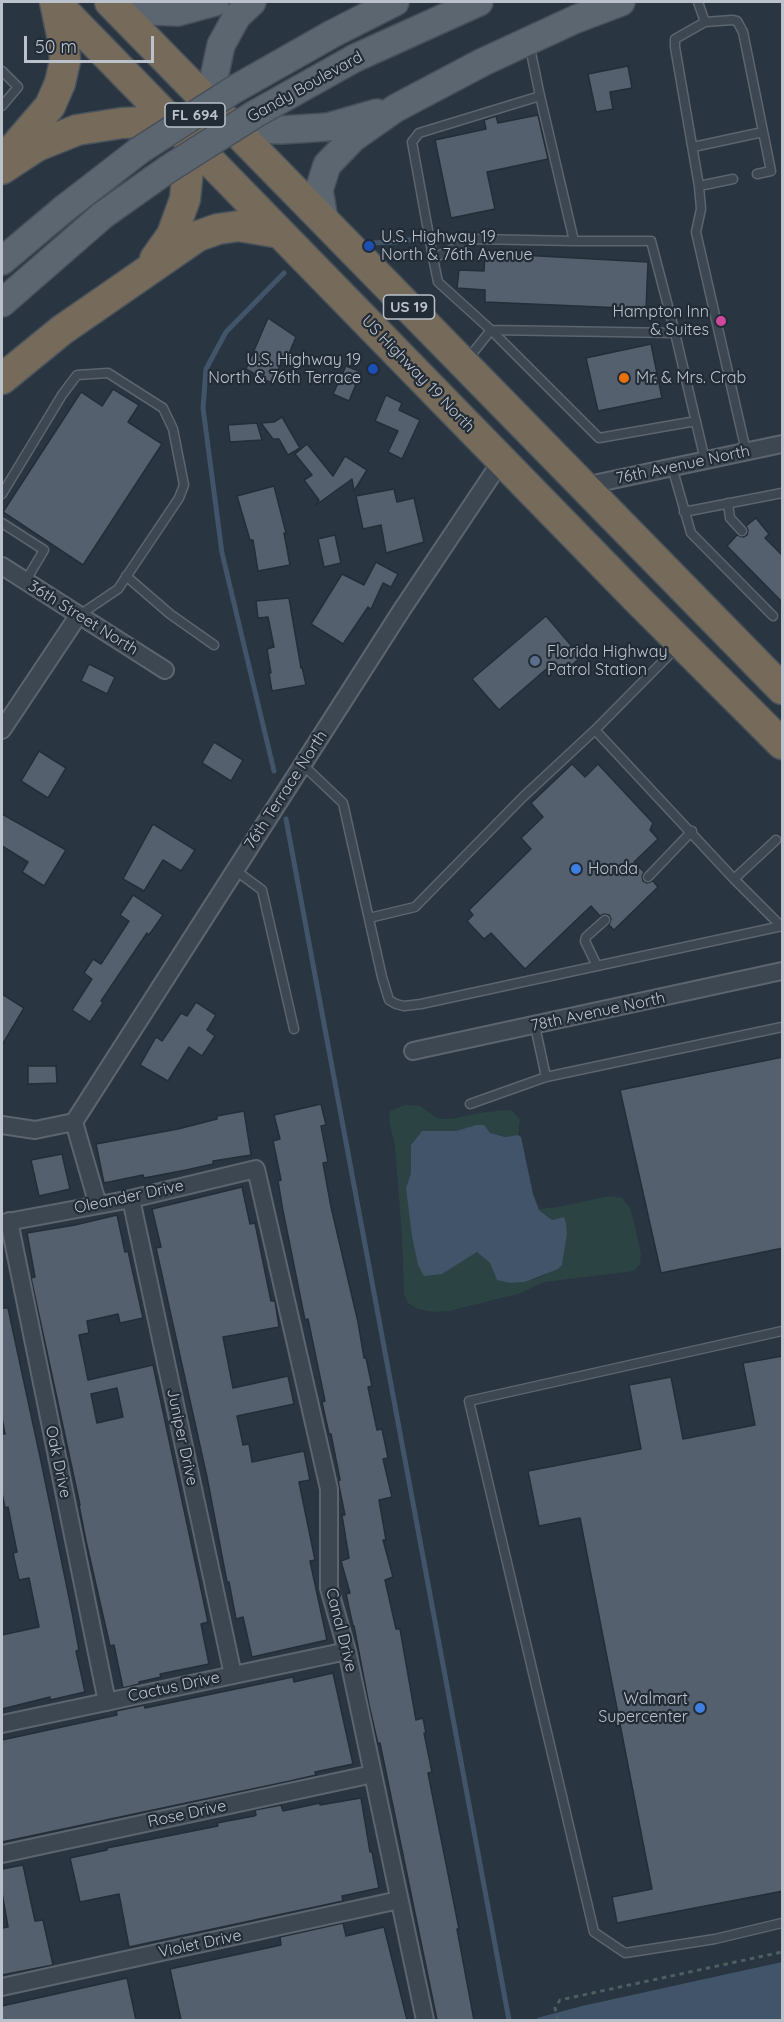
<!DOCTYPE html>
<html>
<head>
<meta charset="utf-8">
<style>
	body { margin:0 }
	#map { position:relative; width:784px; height:2022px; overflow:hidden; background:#293541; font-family:Quicksand,sans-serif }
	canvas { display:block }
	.frame { position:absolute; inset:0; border:3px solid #bbc2cb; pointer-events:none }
	.scale { position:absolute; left:24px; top:36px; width:130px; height:27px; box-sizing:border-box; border:3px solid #bbc2cb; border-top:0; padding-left:8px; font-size:18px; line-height:21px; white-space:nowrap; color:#bbc2cb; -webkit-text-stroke:4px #222c37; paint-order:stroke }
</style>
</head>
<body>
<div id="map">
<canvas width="784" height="2022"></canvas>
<div class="frame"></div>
<div class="scale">50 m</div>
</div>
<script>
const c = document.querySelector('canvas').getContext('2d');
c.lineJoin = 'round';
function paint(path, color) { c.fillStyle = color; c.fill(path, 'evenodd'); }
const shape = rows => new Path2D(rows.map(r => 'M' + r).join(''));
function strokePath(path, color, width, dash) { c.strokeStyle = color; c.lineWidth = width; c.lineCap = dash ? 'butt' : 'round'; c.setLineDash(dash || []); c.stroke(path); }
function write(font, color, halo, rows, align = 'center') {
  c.font = font + ' Quicksand,sans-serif'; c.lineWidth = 4.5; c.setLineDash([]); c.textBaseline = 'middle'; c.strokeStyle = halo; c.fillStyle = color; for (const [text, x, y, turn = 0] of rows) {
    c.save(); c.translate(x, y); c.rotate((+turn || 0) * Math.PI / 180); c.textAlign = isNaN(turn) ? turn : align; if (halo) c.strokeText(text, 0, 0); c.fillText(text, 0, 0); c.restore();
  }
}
paint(shape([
	[405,1105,420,1106,438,1119,452,1119,479,1113,506,1110,513,1111,520,1120,518,1135,505,1137,490,1133,476,1125,456,1131,422,1131,411,1145,411,1173,406,1188,442,1274,477,1252,490,1263,497,1280,510,1283,525,1282,543,1276,562,1265,567,1234,564,1217,552,1220,538,1209,558,1207,610,1196,622,1198,631,1210,641,1253,640,1264,634,1271,544,1282,521,1293,449,1311,434,1312,418,1309,408,1303,404,1294,402,1236,395,1147,389,1120,390,1111]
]), '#2c4343');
paint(shape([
	[476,1125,484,1125,490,1133,505,1137,518,1135,521,1137,533,1194,539,1210,552,1220,564,1217,566,1223,567,1234,562,1265,558,1269,525,1282,510,1283,497,1280,490,1263,477,1252,442,1274,424,1276,418,1265,412,1236,406,1188,411,1173,411,1145,422,1131,456,1131],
	[782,1962,782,2020,538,2020,537,2018,582,2006]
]), '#415469');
strokePath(shape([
	[368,243,396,242,415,239],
	[274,771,222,553,203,408,206,369,226,332,284,273],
	[286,819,509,2020]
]), '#415469', 5);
const building = shape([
	[628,66,632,88,610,92,613,109,596,112,588,74,628,66],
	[538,115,548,159,487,172,495,209,451,218,435,140,486,129,484,120,496,116,498,123,538,115],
	[485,253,648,262,646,309,485,302,485,290,457,288,459,270,484,271,485,253],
	[268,318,296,337,285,363,282,362,271,383,246,369,268,318],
	[651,344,662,398,598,411,586,358,651,344],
	[346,366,361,372,349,401,333,394,346,366],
	[113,389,139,405,128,422,162,444,83,565,3,512,81,392,102,406,113,389],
	[386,395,402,403,399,410,420,420,402,459,388,452,398,431,375,421,386,395],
	[282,417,300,448,288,455,279,439,273,439,261,423,274,422,282,417],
	[257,423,262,440,230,442,228,425,257,423],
	[307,444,333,476,345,456,367,470,354,491,352,479,316,505,319,500,304,480,312,475,295,454,307,444],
	[274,486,286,533,284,533,290,565,258,571,253,540,250,540,237,496,274,486],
	[394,489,397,502,414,498,424,542,386,553,381,525,363,529,356,496,394,489],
	[756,518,769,534,765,538,783,556,783,603,727,546,737,535,743,537,747,535,748,530,746,526,756,518],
	[335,535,341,563,324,567,318,539,335,535],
	[376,562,398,574,391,587,383,583,371,609,368,607,343,644,311,624,342,574,364,585,376,562],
	[289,598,301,668,302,667,306,685,272,691,269,673,271,673,267,649,274,647,268,617,258,618,256,601,289,598],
	[546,616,581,657,560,675,551,665,499,710,472,679,546,616],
	[89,664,115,677,107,694,81,681,89,664],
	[214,742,243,760,231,781,202,763,214,742],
	[39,751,66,768,48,798,21,781,39,751],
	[572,764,585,777,598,764,653,823,650,830,658,839,634,862,644,872,642,876,643,881,647,883,653,881,658,887,614,930,609,925,611,919,609,915,604,914,600,916,591,906,525,969,491,933,484,939,467,921,473,915,469,910,531,849,521,838,543,817,531,803,572,764],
	[2,814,66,850,44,886,22,872,28,862,2,846,2,814],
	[153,824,195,850,181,871,163,860,144,891,123,879,153,824],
	[133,895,163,915,149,935,147,933,101,1001,103,1003,90,1022,72,1010,92,979,84,973,93,959,101,964,129,921,120,915,133,895],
	[2,994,24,1008,2,1045,2,994],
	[196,1002,216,1015,207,1030,215,1036,202,1056,189,1047,168,1081,140,1065,156,1037,162,1041,181,1013,187,1016,196,1002],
	[783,1057,783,1248,661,1273,620,1090,783,1057],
	[28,1066,56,1066,57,1083,28,1084,28,1066],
	[321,1104,326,1125,321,1126,328,1162,323,1163,331,1207,358,1322,364,1358,366,1358,372,1386,368,1387,377,1430,382,1429,388,1458,383,1459,392,1497,379,1500,386,1540,383,1540,393,1577,385,1580,396,1629,400,1629,416,1720,423,1718,426,1733,424,1733,432,1772,428,1773,459,1929,457,1929,474,2020,437,2020,380,1743,378,1744,369,1705,354,1626,353,1626,346,1594,350,1593,341,1561,349,1558,342,1515,345,1515,338,1481,340,1480,331,1434,329,1434,322,1402,325,1401,308,1319,305,1320,283,1211,278,1181,281,1180,273,1141,280,1139,274,1115,321,1104],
	[244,1111,251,1155,213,1161,213,1164,186,1170,144,1178,143,1175,104,1183,96,1144,178,1129,217,1119,217,1116,244,1111],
	[62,1154,70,1189,39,1196,31,1160,62,1154],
	[242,1187,250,1224,255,1223,271,1301,275,1301,279,1327,223,1337,233,1388,288,1376,294,1404,237,1416,243,1445,249,1444,252,1462,304,1451,310,1480,299,1482,315,1560,310,1561,327,1640,252,1657,243,1617,236,1619,229,1582,227,1582,207,1477,156,1248,161,1247,152,1209,242,1187],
	[117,1215,125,1252,128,1251,143,1318,120,1323,118,1314,87,1321,89,1333,79,1335,88,1380,153,1365,208,1622,201,1624,209,1664,160,1674,161,1677,139,1682,139,1684,123,1688,114,1645,110,1646,86,1541,79,1505,80,1505,31,1278,35,1277,27,1233,75,1225,117,1215],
	[117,1388,123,1417,97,1423,91,1394,117,1388],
	[2,1308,8,1308,42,1466,72,1612,79,1650,76,1651,85,1692,50,1700,50,1697,2,1709,2,1635,39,1627,29,1578,19,1580,13,1553,17,1552,8,1507,5,1508,2,1493,2,1434,5,1434,2,1418,2,1308],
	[783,1356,783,1891,617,1923,612,1897,652,1889,580,1518,539,1526,528,1471,641,1449,629,1385,671,1377,683,1439,755,1425,743,1363,783,1356],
	[333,1673,353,1764,315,1772,316,1775,290,1781,2,1842,2,1740,117,1715,116,1711,144,1705,145,1708,293,1677,294,1682,333,1673],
	[361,1798,370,1852,372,1852,379,1888,342,1896,343,1901,129,1947,119,1894,80,1902,70,1858,107,1850,107,1848,218,1826,217,1823,254,1816,256,1815,255,1810,281,1805,283,1811,320,1803,320,1805,361,1798],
	[23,1865,35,1921,43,1920,53,1965,2,1975,2,1928,8,1927,2,1893,2,1869,23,1865],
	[343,1923,346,1936,384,1927,407,2020,181,2020,170,1969,281,1945,280,1937,343,1923],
	[127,1978,136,2020,2,2020,2,2006,127,1978]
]);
paint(building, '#55606e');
strokePath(building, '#242e38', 1.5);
const lane = shape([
	[698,2,705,22],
	[529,43,540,96],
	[2,71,18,87,2,106],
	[693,147,763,132],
	[699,186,733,179],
	[574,241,651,241,675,333],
	[433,258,475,239,574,241,540,96,419,133,412,142,433,258,438,282,491,330,675,333,705,460],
	[467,360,491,330,599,438,696,421],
	[746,451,696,232,701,209,699,186,675,47,675,39,705,22,732,20,737,21,743,32,771,171,757,174],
	[672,467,691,533,773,616],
	[2,494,62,395,77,375,108,373,163,408,173,429,184,485,179,498,118,589,78,616],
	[728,503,730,518,742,531],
	[684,512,782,493],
	[2,523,44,550,25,582],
	[126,576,170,614,214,645],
	[678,646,595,730,734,879,782,927],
	[303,765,343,803,382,977,389,1000,396,1004,404,1006,421,1004,782,926],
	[235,870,262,890,294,1029],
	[648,877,692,831],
	[734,879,776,840],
	[369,918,415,907,523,797,595,730],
	[597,966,585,941,586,937,605,920],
	[535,1026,546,1077],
	[470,1104,546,1077,782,1027],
	[782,1331,469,1401,594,1932,625,1953,715,1939,782,1923]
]);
const street = shape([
	[584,486,782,444],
	[2,566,165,670],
	[2,730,78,616],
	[413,1051,782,971],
	[74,1122,401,611,502,460],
	[74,1122,98,1205],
	[2,1125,35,1130,74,1122],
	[131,1199,233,1675],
	[9,1221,107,1702],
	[2,1223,131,1199,256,1169,329,1489,329,1588,347,1651,425,2020],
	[2,1724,347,1651],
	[2,1854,373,1774],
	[2,1987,399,1900]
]);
const primary = shape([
	[113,4,148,11,178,12,215,2],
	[332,34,395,2],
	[355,58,479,2],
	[205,120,221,45,237,16,252,2],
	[220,123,234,129,281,130,328,127,377,113],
	[324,219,319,190,327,165,353,138,396,108,483,62,576,19,621,2],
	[2,261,65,208],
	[2,303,103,215]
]);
const highway = shape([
	[55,2,638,600,782,744],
	[110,2,782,689],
	[7,156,50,106,60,83,65,61,64,44,55,2],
	[2,169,37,146,77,130,122,123,172,121,182,125],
	[155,259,172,235,185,199,191,140,189,132],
	[2,379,62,330,198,236,218,229,239,226,280,233]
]);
strokePath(lane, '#5c656e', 11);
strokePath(street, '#5c656e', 20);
strokePath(primary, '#47505a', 30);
strokePath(highway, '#48525b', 33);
strokePath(shape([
	[558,2020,555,2008,560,2000,782,1952]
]), '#4c5f61', 3, [4.5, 4.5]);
strokePath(lane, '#3d4751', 8);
strokePath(street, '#3d4751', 16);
strokePath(primary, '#5c6671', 27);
strokePath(highway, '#766a5b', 30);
const primaryBridge = shape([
	[65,208,140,150,235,89,332,34],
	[103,215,168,169,255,114,355,58]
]);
strokePath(primaryBridge, '#47505a', 30, []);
strokePath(primaryBridge, '#5c6671', 27);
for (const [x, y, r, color] of [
	[369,246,6,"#1a4fb4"],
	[721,321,6,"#d1479c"],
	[373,369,6,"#1a4fb4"],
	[624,378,6,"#e8710a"],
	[535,661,6,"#5c6f8a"],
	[576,869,6,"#3f7fe0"],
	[700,1708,6,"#3f7fe0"]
]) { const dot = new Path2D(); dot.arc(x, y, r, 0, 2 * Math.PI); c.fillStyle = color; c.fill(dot); strokePath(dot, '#222c37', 2); }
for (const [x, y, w] of [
	[195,115,60],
	[409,307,51]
]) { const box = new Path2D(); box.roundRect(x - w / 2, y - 12, w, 24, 4.5); c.fillStyle = '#222c37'; c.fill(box); strokePath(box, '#bbc2cb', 1.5); }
write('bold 15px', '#bbc2cb', null, [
	["FL 694",195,115],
	["US 19",409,307]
]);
write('16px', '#bbc2cb', '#222c37', [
	["Gandy Boulevard",305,87,-29],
	["US Highway 19 North",418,374,46],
	["76th Avenue North",683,465,-12],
	["36th Street North",83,618,32],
	["76th Terrace North",286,790,-57],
	["78th Avenue North",598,1012,-12],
	["Oleander Drive",129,1197,-12],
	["Juniper Drive",182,1437,78],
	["Oak Drive",58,1462,78],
	["Canal Drive",341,1630,76],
	["Cactus Drive",174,1687,-12],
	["Rose Drive",187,1814,-12],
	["Violet Drive",200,1944,-12]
]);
write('16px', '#bbc2cb', '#222c37', [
	["U.S. Highway 19",381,237],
	["North & 76th Avenue",381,255],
	["Hampton Inn",709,312,"right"],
	["& Suites",709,330,"right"],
	["U.S. Highway 19",361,360,"right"],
	["North & 76th Terrace",361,378,"right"],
	["Mr. & Mrs. Crab",636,378],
	["Florida Highway",547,652],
	["Patrol Station",547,670],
	["Honda",588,869],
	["Walmart",688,1699,"right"],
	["Supercenter",688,1717,"right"]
], 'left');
</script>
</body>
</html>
